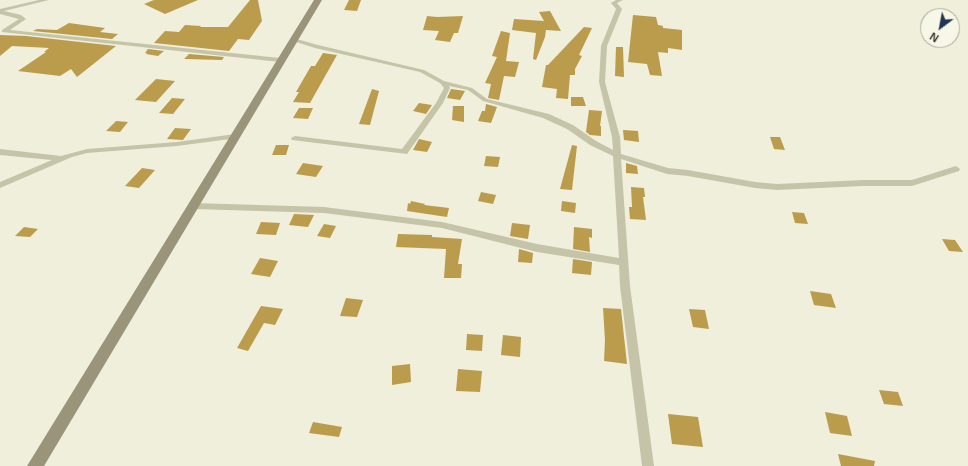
<!DOCTYPE html>
<html>
<head>
<meta charset="utf-8">
<style>
	body { margin:0 }
	#map { position:relative; width:968px; height:466px; overflow:hidden; background:#efefdb; font-family:Helvetica,sans-serif }
	canvas { display:block }
	.north { position:absolute; left:920px; top:8px; width:40px; height:40px; box-sizing:border-box; background:#f7f7e7; border:1px solid #a9a89b; border-radius:50%; rotate:212deg; font-size:11px; font-weight:700; line-height:16px; text-align:center; color:#333128 }
	.north::after { content:''; display:block; margin:auto; width:14px; height:18px; background:#213751; clip-path:polygon(50% 0,100% 100%,50% 72%,0 100%) }
</style>
</head>
<body>
<div id="map">
<canvas width="968" height="466"></canvas>
<div class="north">N</div>
</div>
<script>
const c = document.querySelector('canvas').getContext('2d');
c.lineJoin = 'round';
function paint(path, color) { c.fillStyle = color; c.fill(path, 'evenodd'); }
const shape = rows => new Path2D(rows.map(r => 'M' + r).join(''));
paint(shape([
	[154,0,198,0,165,14,144,4],
	[250,0,258,0,262,21,249,40,238,39,229,51,154,43,165,31,179,32,185,25,201,26,200,27,228,27],
	[349,0,361,0,357,11,344,10],
	[550,11,561,31,546,30,545,37,536,60,533,59,536,33,512,30,514,19,544,21,539,12],
	[633,15,656,17,658,25,663,26,663,28,682,30,682,50,668,48,668,53,658,52,662,76,650,75,647,64,628,62],
	[427,16,437,17,463,16,458,33,454,33,450,42,435,40,439,31,423,30],
	[69,23,105,28,100,32,118,34,112,39,33,31,37,29,57,30],
	[584,27,592,28,579,55,582,56,575,69,575,75,570,75,568,99,556,98,557,89,542,87,546,65,548,65],
	[501,31,510,33,506,61,519,62,515,77,504,76,499,100,488,98,491,84,485,83,497,57,492,56],
	[0,35,26,36,116,46,77,77,71,69,60,76,18,71,46,52,44,52,49,48,12,46,0,56],
	[616,47,623,47,624,77,615,76],
	[148,49,164,51,158,56,146,54,147,53,145,53],
	[323,53,337,55,310,103,293,102,299,92,296,92,311,66,315,66],
	[189,54,224,57,222,60,184,59],
	[156,79,175,81,156,102,135,100],
	[372,89,379,91,370,125,359,124],
	[451,89,465,91,460,100,447,98],
	[571,97,583,97,586,106,571,106],
	[172,98,185,99,173,114,159,113],
	[419,103,432,105,426,114,413,111],
	[486,104,497,107,491,123,478,121,482,111,485,111],
	[453,106,464,106,464,122,452,120],
	[299,108,313,108,308,119,293,118],
	[589,110,602,111,600,126,601,126,601,136,590,135,586,132],
	[116,121,128,122,120,132,106,131],
	[175,128,191,129,183,140,167,139],
	[623,130,638,131,639,142,624,140],
	[770,137,780,137,785,150,774,149],
	[419,139,432,142,427,152,413,150],
	[276,145,289,145,286,155,272,155],
	[572,145,577,146,572,190,560,189],
	[486,156,500,157,498,167,484,166],
	[303,163,323,166,316,177,296,174],
	[626,163,637,166,638,174,626,173],
	[142,168,155,170,139,188,125,186],
	[631,187,644,188,645,197,643,197,646,220,630,219,629,207,632,207],
	[481,192,496,195,493,204,478,201],
	[411,201,425,204,424,205,449,208,447,217,407,211,408,203,410,204],
	[562,201,576,203,575,213,561,211],
	[792,212,804,213,808,224,795,223],
	[294,214,314,215,308,227,289,225],
	[261,222,280,223,276,235,256,234],
	[512,223,530,225,528,239,510,236],
	[324,224,336,226,330,238,317,236],
	[24,227,38,229,30,237,15,236],
	[574,227,592,229,592,238,589,237,590,252,573,249],
	[398,234,432,235,432,237,462,239,458,264,462,264,461,278,444,278,446,249,396,247],
	[942,239,955,240,963,252,949,251],
	[519,249,533,253,532,263,518,262],
	[260,258,278,261,270,277,251,274],
	[573,259,592,262,591,275,572,273],
	[810,291,831,294,836,308,814,305],
	[346,298,363,300,357,317,340,316],
	[261,306,283,309,275,325,264,323,248,351,237,348],
	[603,308,621,309,627,364,604,361,605,340],
	[689,309,705,310,709,329,693,327],
	[467,334,483,335,482,351,466,350],
	[503,335,521,337,520,357,501,355],
	[410,364,411,382,392,385,392,366],
	[458,369,482,371,480,392,456,391],
	[879,390,898,392,903,406,884,404],
	[825,412,847,416,852,436,830,433],
	[668,414,698,417,703,447,672,444],
	[313,422,342,427,339,437,309,433],
	[838,454,875,461,874,466,841,466]
]), '#bb9c4d');
paint(shape([
	[39,0,49,0,4,11,21,15,26,19,10,30,280,58,283,60,280,62,2,32,2,30,19,19,0,14,0,9,39,0],
	[616,0,623,0,617,3,622,9,607,46,605,82,620,137,621,154,668,168,688,170,755,182,777,184,863,180,912,180,956,166,960,169,959,171,912,186,863,186,777,190,755,188,688,176,667,174,621,159,630,286,654,466,642,466,620,286,619,265,537,252,442,228,324,213,194,209,190,206,194,203,324,207,442,222,537,244,619,258,613,156,590,145,567,129,543,118,483,101,468,90,449,86,450,88,443,103,407,154,292,140,291,138,295,136,402,149,436,103,444,88,440,83,420,72,315,48,290,40,293,38,318,45,424,70,444,81,472,88,487,99,549,114,573,125,596,141,613,150,612,137,599,82,601,46,616,9,611,3,616,0],
	[235,134,239,136,238,138,177,146,87,153,72,157,0,188,0,182,52,160,0,155,0,149,61,156,87,149,177,142,235,134]
]), '#c6c4a8');
paint(shape([
	[314,0,322,0,44,466,27,466,314,0]
]), '#99947a');
</script>
</body>
</html>
